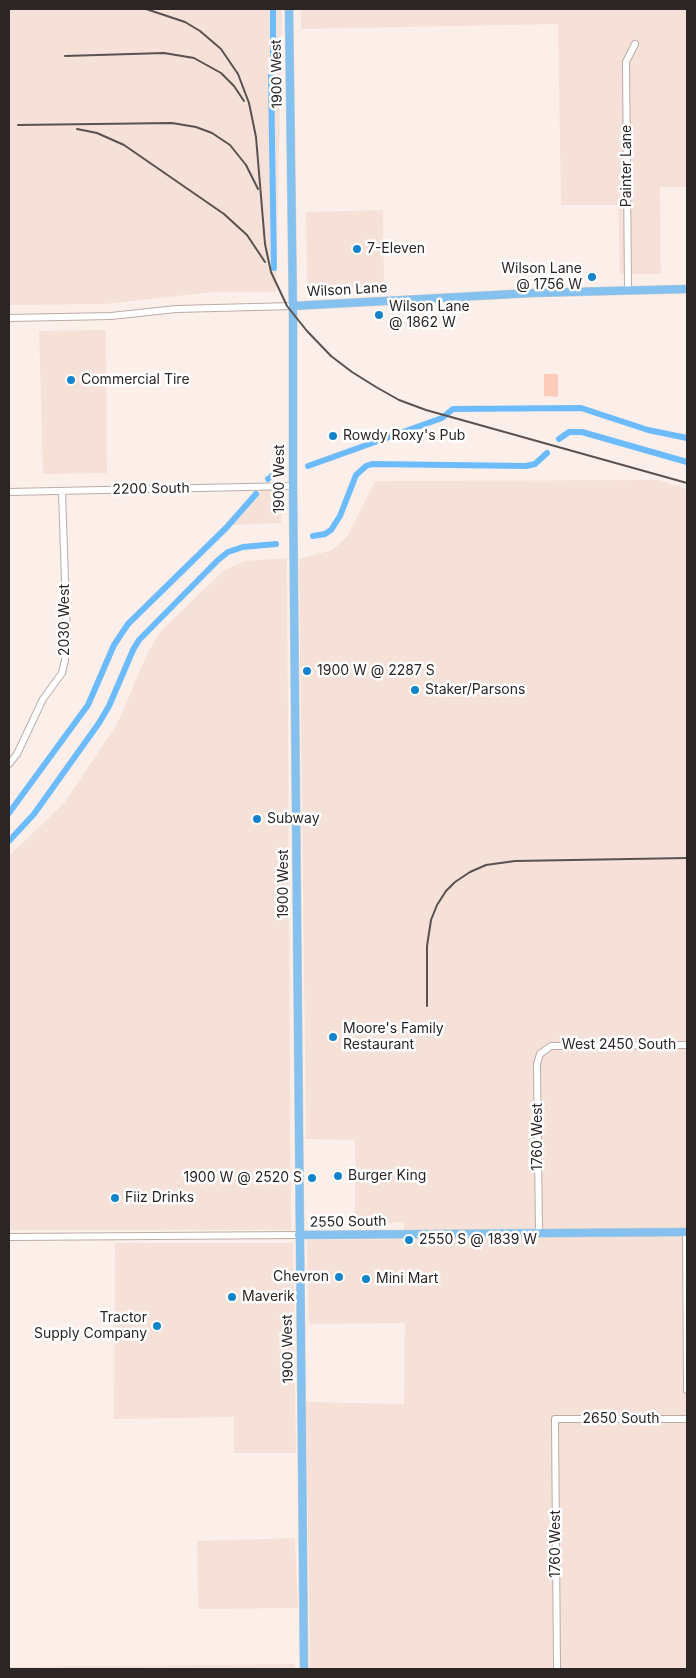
<!DOCTYPE html>
<html>
<head>
<meta charset="utf-8">
<style>
	body { margin:0 }
	#map { position:relative; width:696px; height:1678px; overflow:hidden; background:#fcefe9; font-family:Inter,sans-serif }
	canvas { display:block }
	.frame { position:absolute; inset:0; border:10px solid #2b2624; pointer-events:none }
</style>
</head>
<body>
<div id="map">
<canvas width="696" height="1678"></canvas>
<div class="frame"></div>
</div>
<script>
const c = document.querySelector('canvas').getContext('2d');
c.lineJoin = 'round';
function paint(path, color) { c.fillStyle = color; c.fill(path, 'evenodd'); }
const shape = rows => new Path2D(rows.map(r => 'M' + r).join(''));
function strokePath(path, color, width, dash) { c.strokeStyle = color; c.lineWidth = width; c.lineCap = dash ? 'butt' : 'round'; c.setLineDash(dash || []); c.stroke(path); }
function write(font, color, halo, rows, align = 'center') {
  c.font = font + ' Inter,sans-serif'; c.lineWidth = 5; c.setLineDash([]); c.textBaseline = 'middle'; c.strokeStyle = halo; c.fillStyle = color; for (const [text, x, y, turn = 0] of rows) {
    c.save(); c.translate(x, y); c.rotate((+turn || 0) * Math.PI / 180); c.textAlign = isNaN(turn) ? turn : align; if (halo) c.strokeText(text, 0, 0); c.fillText(text, 0, 0); c.restore();
  }
}
paint(shape([
	[9,9,282,9,276,292,213,292,105,304,9,305],
	[301,9,687,9,687,187,660,187,661,274,620,274,618,205,561,205,558,24,301,29],
	[383,210,384,287,314,290,309,288,307,284,306,212],
	[106,330,107,473,43,474,39,331],
	[659,480,687,489,687,1669,310,1669,306,1402,404,1404,405,1323,309,1324,307,1240,404,1239,404,1222,355,1224,355,1140,306,1139,299,559,332,550,347,537,375,481],
	[261,490,274,490,279,493,281,497,281,523,230,525],
	[287,558,291,1230,9,1230,9,856,64,803,117,724,148,652,161,631,224,570,245,561],
	[115,1243,293,1243,296,1453,234,1453,234,1417,114,1419],
	[295,1538,298,1608,198,1609,197,1541],
	[295,1664,295,1669,9,1669,9,1667]
]), '#f6e1d8');
paint(shape([
	[544,374,558,374,558,397,544,396]
]), '#fdcdb9');
strokePath(shape([
	[273,9,273,57],
	[271,76,274,268],
	[559,439,569,432,582,432,687,462],
	[308,466,442,418,453,409,581,408,648,430,687,438],
	[268,479,278,471],
	[313,536,325,534,331,530,340,516,356,475,366,466,372,464,526,466,535,464,547,453],
	[9,813,88,705,114,645,128,624,226,528,256,494],
	[9,841,34,814,99,723,109,706,133,650,139,640,218,560,228,552,243,547,276,544]
]), '#6cbbfd', 6);
const minor = shape([
	[628,290,626,62,635,44],
	[9,318,111,316,176,309,293,306],
	[9,492,293,486],
	[9,764,17,754,43,699,62,673,65,660,67,641,62,491],
	[686,1232,687,1390],
	[539,1233,537,1064,540,1054,551,1046,687,1045],
	[9,1237,299,1235],
	[557,1669,555,1419,687,1419]
]);
const major = shape([
	[289,9,293,314,293,486,304,1669],
	[293,306,532,293,687,289],
	[299,1235,687,1232]
]);
strokePath(minor, '#baada8', 8);
strokePath(major, '#d0cfcf', 9);
strokePath(minor, '#fff', 6);
strokePath(major, '#84c1ee', 8);
strokePath(shape([
	[146,9,185,22,200,31,221,49,238,74,249,103,256,137,265,244,271,272,287,306,307,331,331,356,352,372,376,387,399,400,426,410,687,483],
	[65,56,164,53,194,58,221,73,234,86,244,101],
	[18,125,172,123,196,127,212,133,230,145,246,165,258,189],
	[77,129,97,133,124,145,224,214,247,235,265,262],
	[427,1006,427,946,431,920,437,905,446,891,455,882,470,872,486,865,515,861,687,858]
]), '#595250', 2);
for (const [x, y, r, color] of [
	[357,249,5,"#1383cc"],
	[592,277,5,"#1383cc"],
	[379,315,5,"#1383cc"],
	[71,380,5,"#1383cc"],
	[333,436,5,"#1383cc"],
	[307,671,5,"#1383cc"],
	[415,690,5,"#1383cc"],
	[257,819,5,"#1383cc"],
	[333,1037,5,"#1383cc"],
	[338,1176,5,"#1383cc"],
	[312,1178,5,"#1383cc"],
	[115,1198,5,"#1383cc"],
	[409,1240,5,"#1383cc"],
	[339,1277,5,"#1383cc"],
	[366,1279,5,"#1383cc"],
	[232,1297,5,"#1383cc"],
	[157,1326,5,"#1383cc"]
]) { const dot = new Path2D(); dot.arc(x, y, r, 0, 2 * Math.PI); c.fillStyle = color; c.fill(dot); strokePath(dot, '#fff', 2); }
write('14px', '#2b2624', '#fff', [
	["1900 West",277,74,-91],
	["Painter Lane",627,166,-90],
	["Wilson Lane",347,290,-3],
	["1900 West",280,479,-90],
	["2200 South",151,489,-1],
	["2030 West",65,620,-90],
	["1900 West",284,884,-90],
	["West 2450 South",619,1045],
	["1760 West",538,1137,-90],
	["2550 South",348,1222,-1],
	["1900 West",288,1349,-91],
	["2650 South",621,1419],
	["1760 West",556,1544,-90]
]);
write('14px', '#2b2624', '#fff', [
	["7-Eleven",367,249],
	["Wilson Lane",582,269,"right"],
	["@ 1756 W",582,285,"right"],
	["Wilson Lane",389,307],
	["@ 1862 W",389,323],
	["Commercial Tire",81,380],
	["Rowdy Roxy's Pub",343,436],
	["1900 W @ 2287 S",317,671],
	["Staker/Parsons",425,690],
	["Subway",267,819],
	["Moore's Family",343,1029],
	["Restaurant",343,1045],
	["Burger King",348,1176],
	["1900 W @ 2520 S",302,1178,"right"],
	["Fiiz Drinks",125,1198],
	["2550 S @ 1839 W",419,1240],
	["Chevron",329,1277,"right"],
	["Mini Mart",376,1279],
	["Maverik",242,1297],
	["Tractor",147,1318,"right"],
	["Supply Company",147,1334,"right"]
], 'left');
</script>
</body>
</html>
